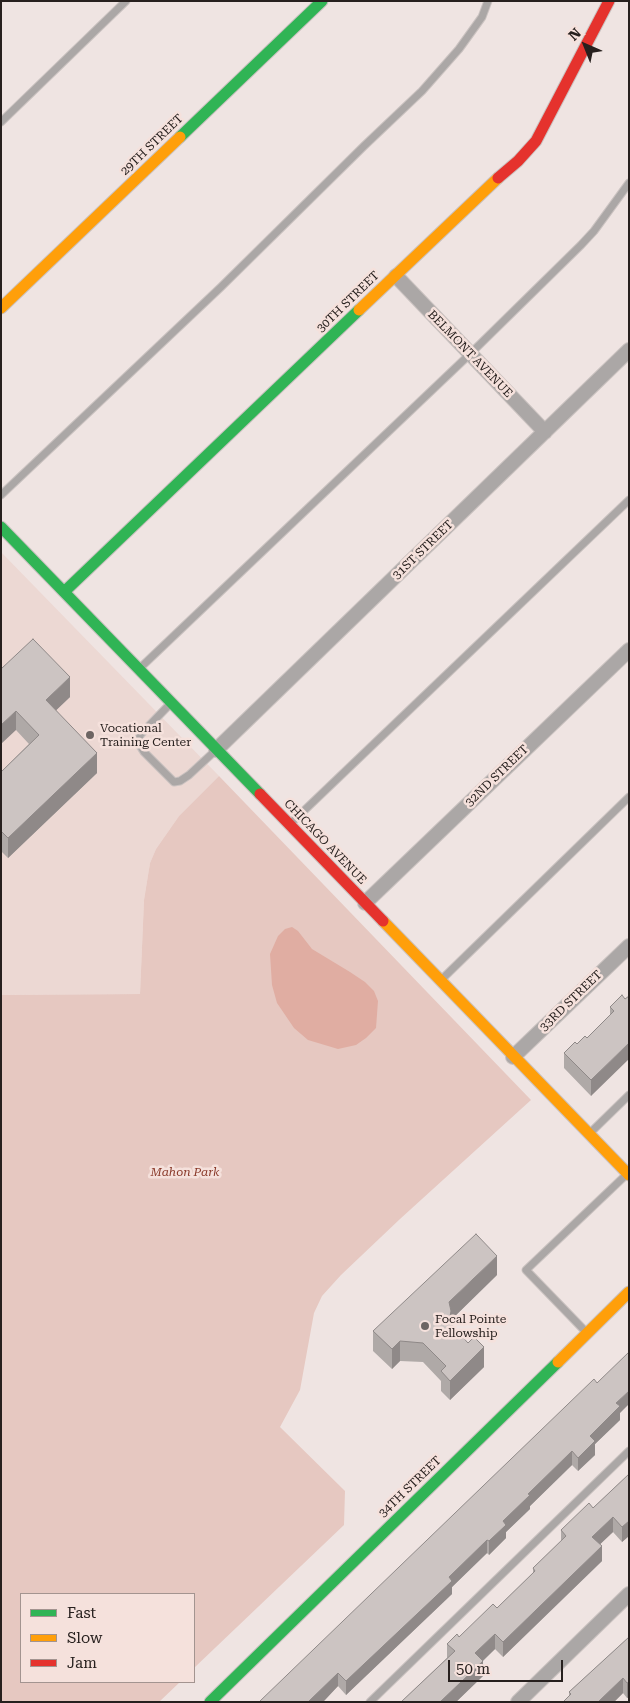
<!DOCTYPE html>
<html>
<head>
<meta charset="utf-8">
<style>
	body { margin:0 }
	#map { position:relative; width:630px; height:1703px; overflow:hidden; background:#efe4e2; font-family:"Roboto Serif",serif }
	canvas { display:block }
	.frame { position:absolute; inset:0; border:2px solid #27201e; pointer-events:none }
	.legend { position:absolute; left:20px; top:1593px; width:175px; height:90px; box-sizing:border-box; background:#f5e1dc; border:1px solid #a39490; margin:0; padding:6px 9px; list-style:none; font-size:15px; color:#27201e }
	.legend li { display:flex; align-items:center; gap:10px; height:25px }
	.legend b { width:25px; border:1px solid #a39490 }
	.north { position:absolute; left:560px; top:20px; width:50px; height:50px; -webkit-text-stroke:4px #f5e1dc; paint-order:stroke; rotate:316deg; font-size:14px; font-weight:700; line-height:20px; text-align:center; color:#27201e }
	.north::after { content:''; display:block; margin:auto; width:18px; height:22px; background:#27201e; clip-path:polygon(50% 0,100% 100%,50% 72%,0 100%) }
	.scale { position:absolute; left:448px; top:1660px; width:115px; height:22px; box-sizing:border-box; border:2px solid #27201e; border-top:0; padding-left:6px; font-size:15px; line-height:18px; white-space:nowrap; color:#27201e; -webkit-text-stroke:4px #f5e1dc; paint-order:stroke }
</style>
</head>
<body>
<div id="map">
<canvas width="630" height="1703"></canvas>
<div class="frame"></div>
<ul class="legend">
<li><b style="height:6px;background:#30b455"></b>Fast</li>
<li><b style="height:6px;background:#ff9f0a"></b>Slow</li>
<li><b style="height:6px;background:#e5322d"></b>Jam</li>
</ul>
<div class="north">N</div>
<div class="scale">50 m</div>
</div>
<script>
const c = document.querySelector('canvas').getContext('2d');
c.lineJoin = 'round';
function paint(path, color) { c.fillStyle = color; c.fill(path, 'evenodd'); }
const shape = rows => new Path2D(rows.map(r => 'M' + r).join(''));
function strokePath(path, color, width, dash) { c.strokeStyle = color; c.lineWidth = width; c.lineCap = dash ? 'butt' : 'round'; c.setLineDash(dash || []); c.stroke(path); }
function write(font, color, halo, rows, align = 'center') {
  c.font = font + ' "Roboto Serif",serif'; c.lineWidth = 5; c.setLineDash([]); c.textBaseline = 'middle'; c.strokeStyle = halo; c.fillStyle = color; for (const [text, x, y, turn = 0] of rows) {
    c.save(); c.translate(x, y); c.rotate((+turn || 0) * Math.PI / 180); c.textAlign = isNaN(turn) ? turn : align; if (halo) c.strokeText(text, 0, 0); c.fillText(text, 0, 0); c.restore();
  }
}
paint(shape([
	[1,552,219,776,179,816,156,849,150,863,144,900,140,994,1,995]
]), '#ecd8d3');
paint(shape([
	[219,776,531,1100,400,1219,341,1275,322,1296,314,1313,300,1390,280,1427,345,1491,344,1525,194,1668,194,1594,21,1594,21,1682,180,1682,159,1702,1,1702,1,995,140,994,144,900,150,863,156,849,179,816]
]), '#e6c8c1');
paint(shape([
	[292,927,298,931,312,949,350,972,365,982,374,991,378,1001,376,1028,366,1038,356,1045,338,1049,308,1040,294,1028,277,1003,272,985,270,954,278,936,285,929]
]), '#e0ada2');
const lane = shape([
	[1,122,126,1],
	[1,495,221,287,364,146,422,91,459,49,482,17,488,1],
	[139,669,470,354,581,245,594,231,629,183],
	[171,703,140,735,139,744,144,752,174,782,180,781,189,775,216,750],
	[289,825,629,500],
	[440,981,629,797],
	[589,1134,629,1095],
	[587,1333,526,1270,627,1174],
	[370,1702,629,1451]
]);
const street = shape([
	[396,276,545,432],
	[216,750,629,350],
	[365,903,629,650],
	[513,1057,629,946],
	[518,1702,629,1594]
]);
const fast = shape([
	[180,137,322,1],
	[1,527,260,794],
	[64,592,359,310],
	[210,1702,558,1362]
]);
const slow = shape([
	[1,308,180,137],
	[359,310,498,178],
	[383,921,629,1175],
	[558,1362,629,1292]
]);
const jam = shape([
	[498,178,518,161,536,141,609,1],
	[260,794,383,921]
]);
strokePath(lane, '#cac2c0', 9);
strokePath(street, '#cac2c0', 16);
strokePath(fast, '#cac2c0', 13);
strokePath(slow, '#cac2c0', 13);
strokePath(jam, '#cac2c0', 13);
strokePath(lane, '#aba7a6', 7);
strokePath(street, '#aba7a6', 14);
strokePath(fast, '#30b455', 11);
strokePath(slow, '#ff9f0a', 11);
strokePath(jam, '#e5322d', 11);
paint(shape([
	[1,669,70,697,56,710,97,773,8,858,1,851,1,772,29,744,16,730],
	[625,999,591,1096,564,1068,564,1053,587,1038,610,1015,610,1007],
	[497,1275,451,1320,451,1325,484,1367,450,1400,441,1391,441,1381,423,1362,400,1361,392,1369,373,1351,373,1331],
	[620,1413,620,1420,595,1444,595,1455,578,1471,572,1465,530,1506,530,1509,506,1532,506,1538,489,1555,487,1553,452,1587,452,1594,346,1695,338,1686,323,1702,259,1702],
	[629,1474,629,1536,622,1542,613,1532,600,1544,602,1561,503,1657,495,1649,483,1661,483,1676,456,1702,401,1702,447,1658,447,1644,459,1637,497,1608,533,1573,533,1568,561,1541,561,1530,593,1508],
	[629,1637,629,1697,627,1698,623,1693,614,1702,563,1702,569,1696,569,1692]
]), '#afa9a7');
paint(shape([
	[70,677,70,697,46,720,46,700],
	[16,711,16,730,1,744,1,725],
	[97,753,97,773,8,858,8,838],
	[629,1043,629,1059,591,1096,591,1080],
	[497,1256,497,1275,451,1320,451,1331,449,1342,449,1302],
	[400,1341,400,1361,392,1369,392,1349],
	[484,1347,484,1367,450,1400,450,1381],
	[629,1391,629,1404,620,1413,620,1420,595,1444,595,1455,578,1471,578,1458,590,1436,616,1403],
	[572,1451,572,1465,530,1506,530,1509,506,1532,506,1538,489,1555,489,1541,503,1521,528,1494],
	[613,1517,613,1532,592,1552,592,1537],
	[629,1521,629,1536,622,1542,622,1527],
	[487,1540,487,1553,452,1587,452,1594,346,1695,346,1681,449,1577],
	[602,1546,602,1561,503,1657,503,1642],
	[495,1634,495,1649,475,1668,475,1653],
	[483,1661,483,1676,456,1702,440,1702],
	[338,1673,338,1686,323,1702,308,1702],
	[623,1678,623,1693,614,1702,598,1702],
	[629,1682,629,1697,627,1698,627,1683]
]), '#8f8988');
const building = shape([
	[33,639,70,677,46,700,97,753,8,838,1,831,1,772,39,735,16,711,1,725,1,669,33,639],
	[622,995,625,999,629,996,629,1043,591,1080,564,1053,575,1042,577,1044,585,1036,587,1038,614,1011,610,1007,622,995],
	[476,1234,497,1256,449,1302,451,1311,449,1322,468,1343,474,1337,484,1347,450,1381,441,1371,446,1366,423,1343,400,1341,392,1349,373,1331,476,1234],
	[629,1352,629,1391,616,1403,620,1406,590,1436,595,1441,578,1458,572,1451,528,1494,530,1495,503,1521,506,1525,489,1541,487,1540,449,1577,452,1581,346,1681,338,1673,308,1702,259,1702,594,1379,597,1383,629,1352],
	[629,1474,629,1521,622,1527,613,1517,592,1537,602,1546,503,1642,495,1634,475,1653,483,1661,440,1702,401,1702,455,1651,447,1644,457,1634,459,1637,493,1604,497,1608,535,1571,533,1568,566,1536,561,1530,589,1503,593,1508,629,1474],
	[629,1637,629,1682,627,1683,623,1678,598,1702,563,1702,571,1694,569,1692,629,1637]
]);
paint(building, '#ccc4c2');
strokePath(building, '#8f8988', 1);
for (const [x, y, r, color] of [
	[90,735,5,"#6d6563"],
	[425,1326,5,"#6d6563"]
]) { const dot = new Path2D(); dot.arc(x, y, r, 0, 2 * Math.PI); c.fillStyle = color; c.fill(dot); strokePath(dot, '#f5e1dc', 2); }
write('12px', '#27201e', '#f5e1dc', [
	["29TH STREET",152,145,-44],
	["30TH STREET",348,302,-44],
	["BELMONT AVENUE",470,354,46],
	["31ST STREET",423,550,-44],
	["32ND STREET",497,776,-44],
	["CHICAGO AVENUE",325,842,46],
	["33RD STREET",571,1001,-44],
	["34TH STREET",410,1487,-44]
]);
write('12px', '#27201e', '#f5e1dc', [
	["Vocational",100,728],
	["Training Center",100,742],
	["Focal Pointe",435,1319],
	["Fellowship",435,1333]
], 'left');
write('italic 12px', '#893828', '#f5e1dc', [
	["Mahon Park",185,1172]
]);
</script>
</body>
</html>
